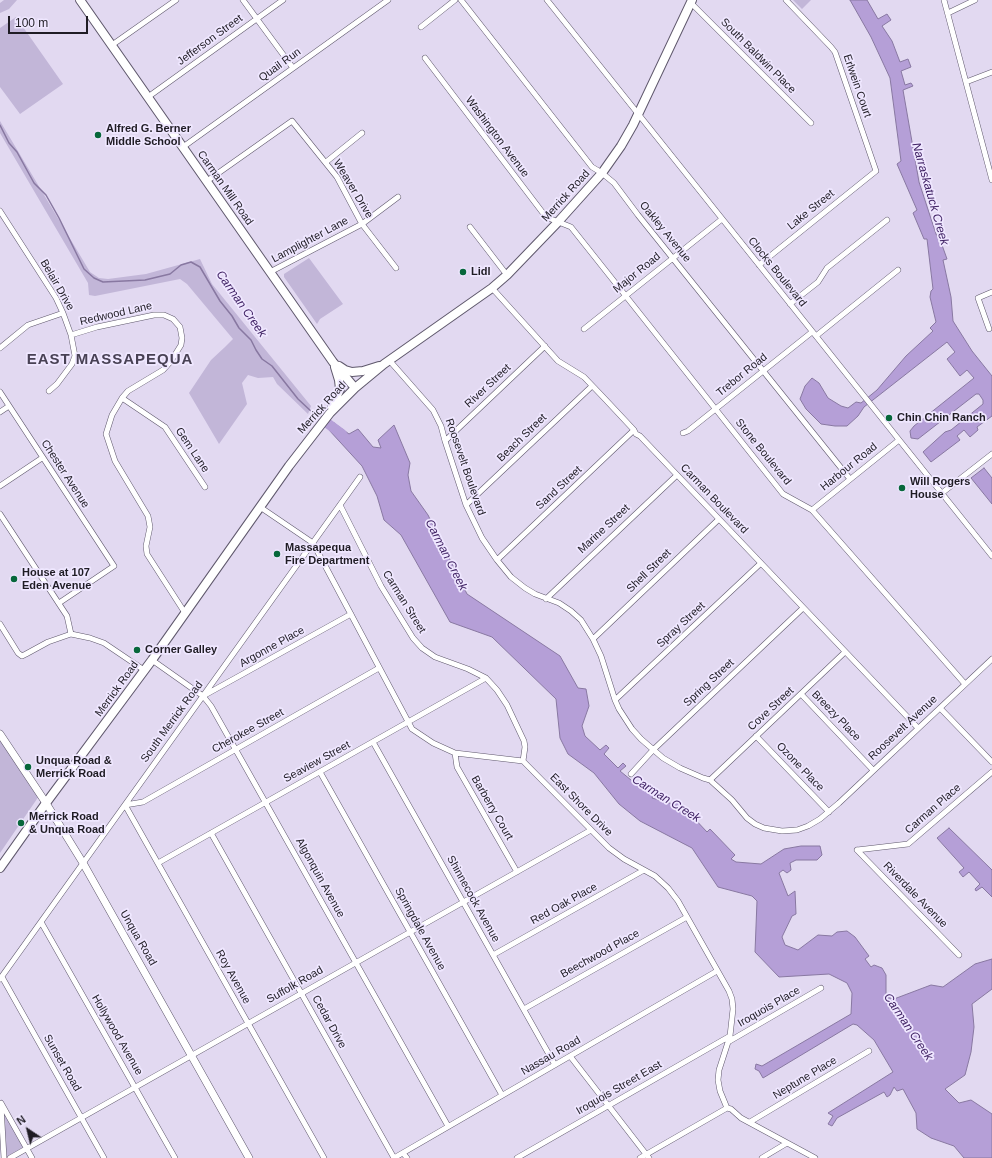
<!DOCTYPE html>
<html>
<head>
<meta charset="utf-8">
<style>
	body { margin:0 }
	#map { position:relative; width:992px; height:1158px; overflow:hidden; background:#e2d9f1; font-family:Arial,sans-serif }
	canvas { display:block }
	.north { position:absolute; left:8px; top:1110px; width:40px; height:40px; -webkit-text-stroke:3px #efe7ff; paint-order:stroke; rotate:325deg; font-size:11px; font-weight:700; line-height:16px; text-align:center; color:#1f1c24 }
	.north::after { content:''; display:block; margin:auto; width:14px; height:18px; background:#1f1c24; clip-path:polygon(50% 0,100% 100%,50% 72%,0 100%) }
	.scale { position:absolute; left:8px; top:16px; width:80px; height:18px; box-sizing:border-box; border:2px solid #1f1c24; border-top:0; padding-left:5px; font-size:12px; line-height:14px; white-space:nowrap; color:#1f1c24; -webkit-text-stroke:3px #efe7ff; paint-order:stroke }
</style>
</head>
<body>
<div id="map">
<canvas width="992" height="1158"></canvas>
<div class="north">N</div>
<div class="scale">100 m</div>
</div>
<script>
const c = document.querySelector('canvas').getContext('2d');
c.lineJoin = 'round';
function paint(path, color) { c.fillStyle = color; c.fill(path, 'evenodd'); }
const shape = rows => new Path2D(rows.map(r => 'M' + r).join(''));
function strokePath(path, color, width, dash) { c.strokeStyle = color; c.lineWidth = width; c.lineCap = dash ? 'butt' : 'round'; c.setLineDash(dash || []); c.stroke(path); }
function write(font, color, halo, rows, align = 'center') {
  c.font = font + ' Arial,sans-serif'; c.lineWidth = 3.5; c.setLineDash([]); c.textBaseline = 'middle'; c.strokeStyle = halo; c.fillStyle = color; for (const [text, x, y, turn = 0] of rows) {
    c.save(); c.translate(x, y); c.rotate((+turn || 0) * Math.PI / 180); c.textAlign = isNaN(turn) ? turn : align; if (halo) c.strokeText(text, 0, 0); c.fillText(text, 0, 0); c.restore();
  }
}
paint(shape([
	[4,0,17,0,9,9,0,13,0,3],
	[793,0,811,0,802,9],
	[16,17,63,84,20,114,0,87,0,28],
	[0,121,90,272,99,278,108,279,146,274,200,259,212,284,311,406,308,414,277,384,273,377,258,378,248,375,242,383,247,404,219,444,189,393,211,360,225,347,233,339,187,284,180,279,95,296,89,295,88,283,0,133],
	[309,258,343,304,320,319,317,324,284,277,284,274],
	[0,737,39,796,0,853],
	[3,1108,26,1148,8,1158,5,1158]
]), '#c2b6d8');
const water = shape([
	[850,0,867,0,878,19,887,14,891,20,882,26,892,41,900,62,908,59,911,67,901,71,905,85,911,83,913,86,903,90,919,182,936,234,942,245,947,259,943,260,951,297,953,321,972,351,992,376,992,416,977,427,978,430,970,437,964,430,957,436,960,440,931,462,923,452,945,432,951,430,983,404,983,400,979,394,976,394,918,439,911,438,910,431,914,426,974,378,967,370,960,376,947,359,955,352,947,342,864,407,858,416,847,426,835,426,821,424,806,409,800,399,805,386,812,378,819,383,828,398,841,406,848,408,856,402,861,403,877,390,906,356,933,331,930,328,936,322,930,297,931,291,933,289,927,239,924,239,913,213,917,210,897,164,901,161,890,78,871,37,850,0],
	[334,423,349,434,358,429,373,447,381,448,378,440,394,425,410,463,408,475,411,491,428,515,467,594,560,656,578,688,586,689,589,706,582,726,585,736,600,750,606,745,609,748,604,754,618,768,623,763,626,766,620,771,642,789,648,786,655,791,652,798,673,804,677,800,707,832,710,829,735,855,731,859,736,862,761,864,784,849,801,846,820,846,822,855,817,860,796,860,790,863,791,870,787,873,783,870,779,873,788,896,795,891,796,914,792,916,782,937,785,945,798,950,818,935,832,936,837,932,847,931,855,937,869,956,865,959,871,967,874,965,882,968,886,975,886,997,894,999,931,985,943,987,975,964,992,959,992,989,972,1004,974,1027,971,1052,965,1075,945,1089,959,1103,971,1100,992,1114,992,1158,964,1158,954,1146,931,1138,917,1129,916,1113,903,1089,897,1091,894,1087,890,1095,887,1097,884,1092,837,1118,832,1126,828,1124,833,1116,828,1113,893,1072,874,1040,857,1025,853,1024,763,1078,759,1071,755,1069,756,1064,762,1066,851,1014,852,993,847,983,829,974,779,977,755,952,757,901,752,896,718,887,692,848,640,821,619,804,594,773,568,754,560,738,556,699,492,637,450,622,401,535,384,520,377,496,362,466,329,430,334,423],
	[984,468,992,478,992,504,971,478,984,468],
	[949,828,992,870,992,897,982,887,976,891,975,889,980,884,969,872,963,877,959,872,964,868,937,838,949,828]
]);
paint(water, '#b59fd7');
strokePath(water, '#8878a1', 1);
strokePath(shape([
	[0,125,9,143,17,152,34,183,46,195,59,218,84,269,94,278,103,282,145,280,170,274,181,265,191,262,200,267,220,301,232,316,239,328,251,340,256,350,262,359,272,366,298,399,313,413]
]), '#8878a1', 1.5);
strokePath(shape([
	[327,423,342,434]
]), '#b59fd7', 10);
const street = shape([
	[243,0,293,68],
	[461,0,592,167,602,173,614,183,638,215,850,479],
	[547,0,992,556],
	[944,0,992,180],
	[691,3,811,123],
	[948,13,975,0],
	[421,27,455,0],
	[112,45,176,0],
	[425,58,546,217,571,227,783,494,812,510,965,684],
	[966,82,992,72],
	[148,97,283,0],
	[183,147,388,0],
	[326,162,362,133],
	[207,181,292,121,337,177,362,224,396,268],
	[0,211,56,298,63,313,71,335,75,356,72,364,57,384,49,391],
	[470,227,507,275],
	[759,265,876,171,835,52,831,47,786,0],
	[270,272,362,224,398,197],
	[492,288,558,361,584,377,605,399,634,430,636,434,640,436,918,728],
	[790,304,818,282,827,268,887,220],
	[584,329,722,219],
	[989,329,978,298,992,292],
	[71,335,97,327,154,315,164,315,173,319,180,327,182,338,181,345,171,361,163,370,128,391,122,398,112,415,106,434,115,461,148,516,150,527,146,546,147,554,185,613],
	[816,336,898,270],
	[0,348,28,325,63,313],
	[389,360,433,410,441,426,445,441,466,505,482,538,497,560,511,577,525,588,535,594,559,603,571,611,581,620,593,639,601,656,615,700,619,709,632,729,641,739,663,758,680,768,703,778,710,780,732,800,747,818,755,824,764,828,782,831,797,830,808,826,820,819,839,803,992,659],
	[0,392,114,566,59,603],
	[122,398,165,427,205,487],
	[0,412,9,406],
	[683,433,688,431,812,332],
	[445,441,545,346],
	[0,486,42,458],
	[942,493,992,454],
	[340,505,381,586,413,638,422,648,435,657,468,669,486,678,497,690,507,705,524,741,525,747,523,761],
	[466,505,592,386],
	[260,507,313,543,412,729,433,743,455,753,523,761,609,848,624,859,655,876,668,888,678,901,729,991,732,999,733,1009,730,1036,719,1070,718,1080,720,1091,727,1108,731,1109,741,1118,815,1158],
	[812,510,899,440],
	[0,514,67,616,71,634],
	[497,560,634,430],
	[546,599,677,475],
	[0,624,18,653,22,656,26,654,48,642,71,634,90,638,104,643,144,670],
	[593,639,719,519],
	[152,660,203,696,211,706,448,1126],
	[801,694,873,770],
	[205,695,351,614],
	[615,700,761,563],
	[940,708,992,762],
	[756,736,829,812],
	[373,742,555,1065],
	[455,753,457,767,517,872],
	[320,772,502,1095],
	[631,774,653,750,803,608],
	[710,780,845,652],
	[211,833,394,1158],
	[857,850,908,844,992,772],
	[857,850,959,955],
	[158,863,486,678],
	[41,922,175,1158],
	[493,955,644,870],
	[2,977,104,1158],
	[0,979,360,477],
	[524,1009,687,917],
	[728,1042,821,988],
	[570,1056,649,1158],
	[1,1103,32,1158],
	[1,1106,4,1158],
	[750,1122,869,1051],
	[403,1153,407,1158],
	[10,1158,591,830],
	[324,1158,125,805,143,802,379,668],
	[394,1158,717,971],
	[517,1158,730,1036],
	[640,1158,727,1108],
	[762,1158,787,1143]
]);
const secondary = shape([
	[0,734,46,803,83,863,249,1158]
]);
const primary = shape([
	[80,0,333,362,355,388],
	[339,366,345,370,352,372,363,371,379,366],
	[332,407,340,389,339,380,335,367],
	[0,868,46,803,152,660,289,466,330,413,355,388,384,364,492,288,507,275,558,222,602,173,621,146,633,125,692,0]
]);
strokePath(street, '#5f586c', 6);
strokePath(secondary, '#5f586c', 8);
strokePath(primary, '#5f586c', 10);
strokePath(street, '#fff', 5);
strokePath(secondary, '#fff', 7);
strokePath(primary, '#fff', 8);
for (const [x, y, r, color] of [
	[98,135,4,"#07673b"],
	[463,272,4,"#07673b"],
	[889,418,4,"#07673b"],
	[902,488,4,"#07673b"],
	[277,554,4,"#07673b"],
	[14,579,4,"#07673b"],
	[137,650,4,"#07673b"],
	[28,767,4,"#07673b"],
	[21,823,4,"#07673b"]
]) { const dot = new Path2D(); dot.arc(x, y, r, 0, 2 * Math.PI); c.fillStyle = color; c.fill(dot); strokePath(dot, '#efe7ff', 1.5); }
write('11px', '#1f1c24', '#efe7ff', [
	["Jefferson Street",210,40,-36],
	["South Baldwin Place",758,56,45],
	["Quail Run",280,65,-36],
	["Erlwein Court",857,86,71],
	["Washington Avenue",497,137,53],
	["Carman Mill Road",225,188,55],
	["Weaver Drive",353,189,59],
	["Merrick Road",566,196,-48],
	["Lake Street",811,210,-39],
	["Oakley Avenue",665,232,51],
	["Lamplighter Lane",310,240,-28],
	["Clocks Boulevard",777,272,51],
	["Major Road",637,273,-39],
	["Belair Drive",57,285,60],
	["Redwood Lane",116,314,-13],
	["Trebor Road",742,375,-39],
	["River Street",488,386,-43],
	["Merrick Road",322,408,-48],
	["Beach Street",522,438,-44],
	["Gem Lane",192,450,56],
	["Stone Boulevard",763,452,51],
	["Roosevelt Boulevard",465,467,71],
	["Harbour Road",849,467,-39],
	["Chester Avenue",65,474,57],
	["Sand Street",559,488,-43],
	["Carman Boulevard",714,499,46],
	["Marine Street",604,529,-43],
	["Shell Street",649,571,-44],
	["Carman Street",404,602,58],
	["Spray Street",681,625,-43],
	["Argonne Place",272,647,-29],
	["Spring Street",709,683,-43],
	["Merrick Road",117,689,-54],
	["Cove Street",771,709,-43],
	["Breezy Place",836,716,46],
	["South Merrick Road",172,722,-54],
	["Roosevelt Avenue",903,728,-43],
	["Cherokee Street",248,731,-29],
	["Seaview Street",317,762,-29],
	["Ozone Place",800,767,46],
	["East Shore Drive",581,805,45],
	["Barberry Court",492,808,60],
	["Carman Place",933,809,-41],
	["Algonquin Avenue",320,878,61],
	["Riverdale Avenue",915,895,46],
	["Shinnecock Avenue",473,899,61],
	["Red Oak Place",564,904,-29],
	["Springdale Avenue",420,929,61],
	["Unqua Road",138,938,60],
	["Beechwood Place",600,954,-29],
	["Roy Avenue",233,977,61],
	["Suffolk Road",295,985,-30],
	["Iroquois Place",769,1007,-30],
	["Cedar Drive",329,1022,61],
	["Hollywood Avenue",117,1035,60],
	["Nassau Road",551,1056,-30],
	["Sunset Road",62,1063,60],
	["Neptune Place",805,1078,-31],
	["Iroquois Street East",619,1088,-30]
]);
write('bold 11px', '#1f1c24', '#efe7ff', [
	["Alfred G. Berner",106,129],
	["Middle School",106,142],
	["Lidl",471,272],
	["Chin Chin Ranch",897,418],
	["Will Rogers",910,482],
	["House",910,495],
	["Massapequa",285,548],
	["Fire Department",285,561],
	["House at 107",22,573],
	["Eden Avenue",22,586],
	["Corner Galley",145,650],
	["Unqua Road &",36,761],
	["Merrick Road",36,774],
	["Merrick Road",29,817],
	["& Unqua Road",29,830]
], 'left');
write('italic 12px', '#412365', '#efe7ff', [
	["Narraskatuck Creek",930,194,74],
	["Carman Creek",241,304,55],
	["Carman Creek",446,555,63],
	["Carman Creek",666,799,32],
	["Carman Creek",908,1027,56]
]);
c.letterSpacing = '1px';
write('bold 15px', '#484154', '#efe7ff', [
	["EAST MASSAPEQUA",110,360]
]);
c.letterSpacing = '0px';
</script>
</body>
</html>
